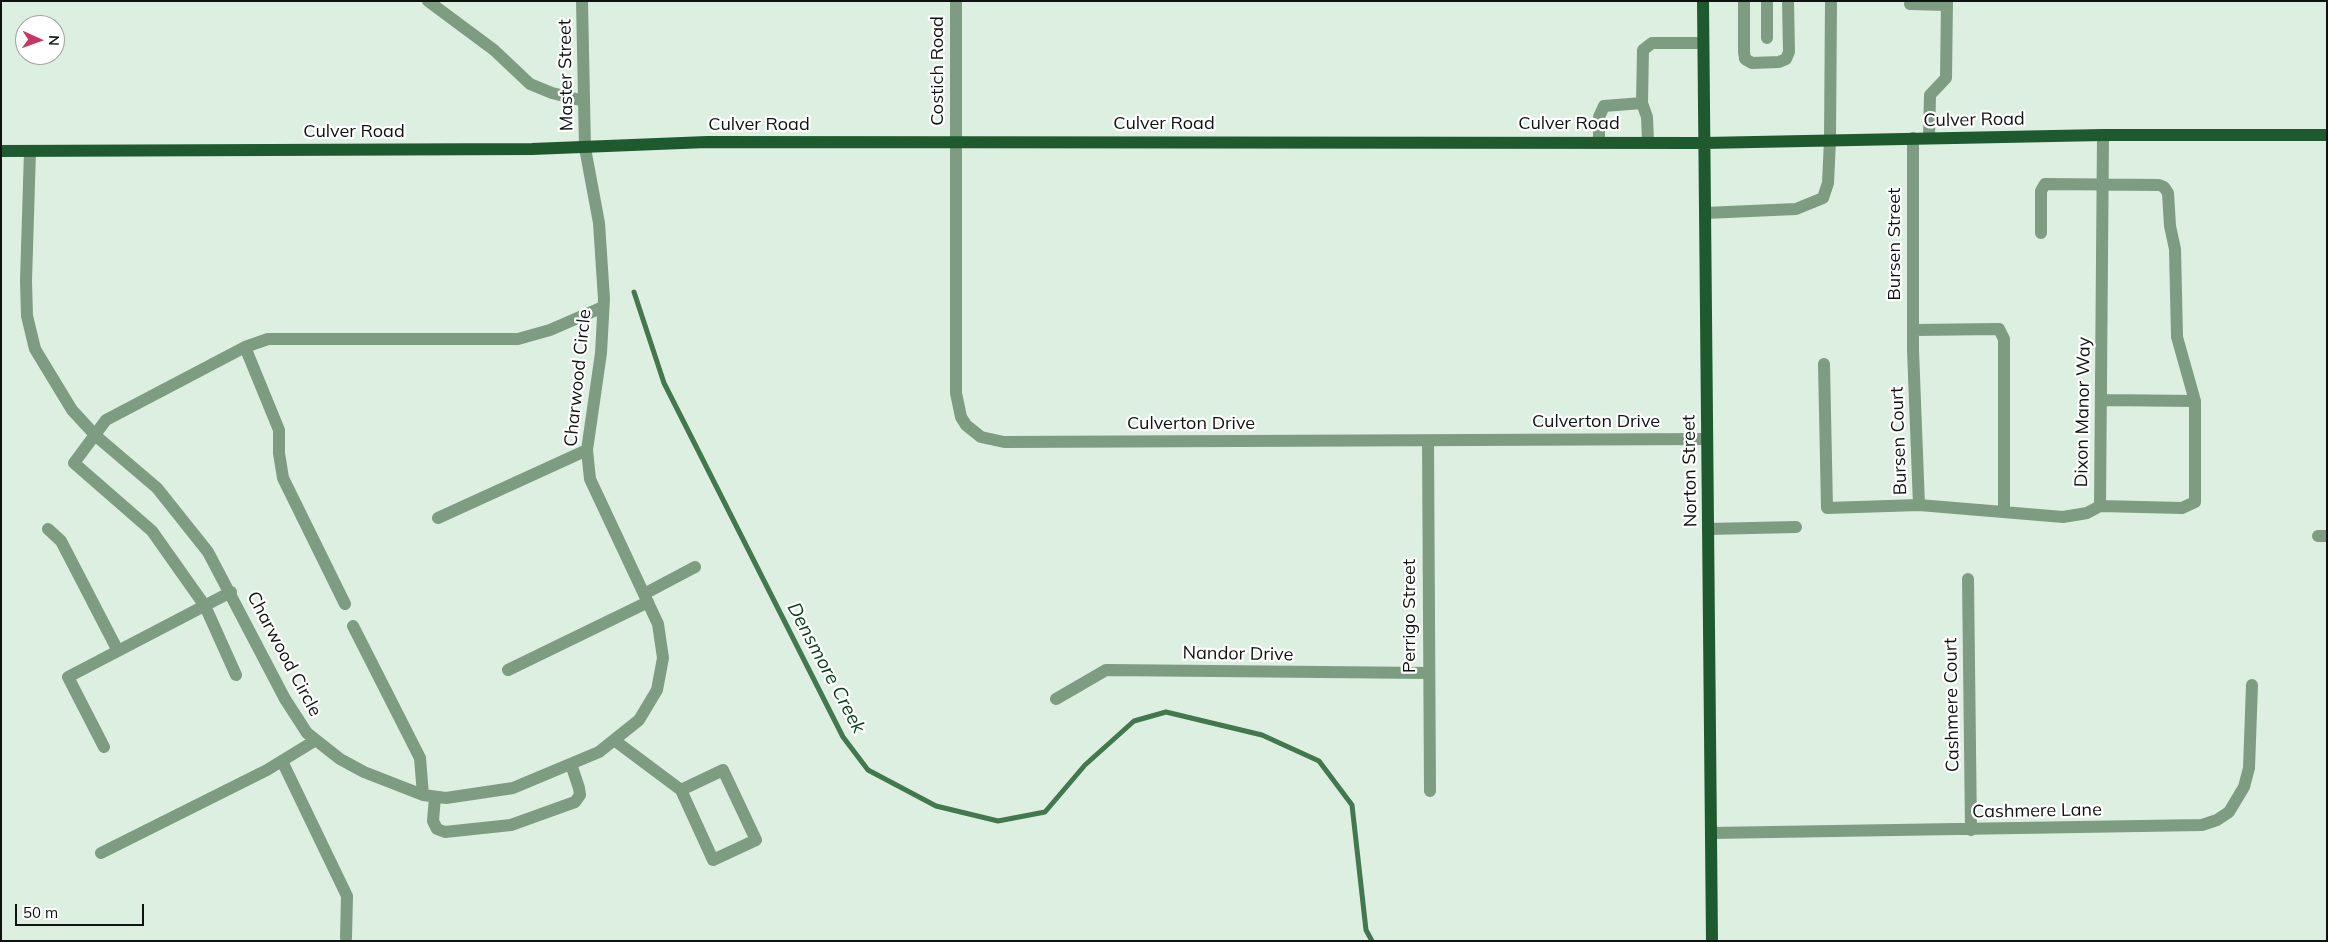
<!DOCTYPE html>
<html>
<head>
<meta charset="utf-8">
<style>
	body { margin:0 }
	#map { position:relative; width:2328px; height:942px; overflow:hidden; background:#ddefe0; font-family:Mulish,sans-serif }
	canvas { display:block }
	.frame { position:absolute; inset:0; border:2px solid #0d130e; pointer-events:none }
	.north { position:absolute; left:15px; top:15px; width:50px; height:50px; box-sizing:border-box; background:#fff; border:1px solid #9ea19f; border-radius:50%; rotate:92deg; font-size:14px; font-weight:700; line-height:20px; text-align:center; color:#0d130e }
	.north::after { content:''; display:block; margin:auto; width:18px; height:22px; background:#c33665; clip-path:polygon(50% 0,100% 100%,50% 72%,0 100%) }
	.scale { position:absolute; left:15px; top:904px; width:129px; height:22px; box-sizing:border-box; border:2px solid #0d130e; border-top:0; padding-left:6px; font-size:15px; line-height:18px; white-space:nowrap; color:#0d130e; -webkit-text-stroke:4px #fff; paint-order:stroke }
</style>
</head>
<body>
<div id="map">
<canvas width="2328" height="942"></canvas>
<div class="frame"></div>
<div class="north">N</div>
<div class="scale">50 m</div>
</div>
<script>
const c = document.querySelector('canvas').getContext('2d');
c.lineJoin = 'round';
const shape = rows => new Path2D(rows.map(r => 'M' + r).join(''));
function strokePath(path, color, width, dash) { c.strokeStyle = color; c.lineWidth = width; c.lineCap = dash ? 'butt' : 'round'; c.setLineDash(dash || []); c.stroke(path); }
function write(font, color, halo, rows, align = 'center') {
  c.font = font + ' Mulish,sans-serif'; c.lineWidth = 4.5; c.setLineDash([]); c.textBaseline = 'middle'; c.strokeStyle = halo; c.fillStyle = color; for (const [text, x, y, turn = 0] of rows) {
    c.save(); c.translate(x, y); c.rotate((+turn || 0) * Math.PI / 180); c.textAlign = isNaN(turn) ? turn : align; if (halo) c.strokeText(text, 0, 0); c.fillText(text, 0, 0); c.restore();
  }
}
strokePath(shape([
	[634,292,664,383,843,737,868,770,936,806,998,821,1045,812,1085,765,1134,721,1166,712,1262,735,1319,761,1352,805,1366,930,1372,941]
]), '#43774d', 5);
strokePath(shape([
	[428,1,494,50,530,84,552,93,584,101],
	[956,1,956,393,961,417,966,425,981,437,1004,442,1707,439],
	[1744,1,1744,52,1745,59,1752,63,1779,62,1786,59,1789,52,1788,1],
	[1767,1,1767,38],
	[1910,4,1947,5],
	[1929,138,1930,95,1946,78,1947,1],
	[1599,142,1599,117,1604,106,1642,103],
	[1648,142,1647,117,1642,103,1643,50,1652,43,1703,43],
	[30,151,26,281,27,316,35,349,72,410,96,436,157,488,208,552,285,699,307,733,340,759,364,772,423,795,446,798,513,788,599,752,639,720,657,690,663,658,658,624,590,479,587,450,601,353,604,299,599,223,585,148,582,1],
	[1705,213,1796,209,1823,198,1828,183,1830,140,1831,1],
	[2041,233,2041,191,2045,184,2159,185,2164,187,2168,193,2170,226,2175,249,2177,337,2195,401,2195,502,2182,508,2100,506],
	[1913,330,1999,329,2004,339,2004,511],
	[245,347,279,430,279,453,283,478,345,604],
	[1824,364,1827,508,1919,505,1913,350,1913,138],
	[2101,400,2195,401],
	[1428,441,1430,791],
	[1919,505,2063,517,2087,513,2100,506,2103,135],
	[438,518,587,450],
	[48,529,61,541,118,651],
	[1708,529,1796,527],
	[2318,536,2327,536],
	[1968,579,1971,830],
	[644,594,695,567],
	[353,626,420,758,423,795],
	[508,670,648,602],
	[236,675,205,606,152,531,74,463,106,420,245,347,268,339,518,339,550,330,603,307],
	[1056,699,1106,670,1428,673],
	[614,740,681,790,713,860,756,840,723,770,681,790],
	[104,747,68,677,231,592],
	[282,761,347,896,346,938],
	[435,797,433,821,437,829,445,832,511,825,575,802,580,795,579,788,571,764],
	[1711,833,2202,825,2217,820,2229,812,2244,787,2249,768,2252,685],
	[101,853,267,770,316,740]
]), '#7e9c82', 12);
strokePath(shape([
	[1703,1,1712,941],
	[1,151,532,149,707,142,1705,143,2103,135,2327,135]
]), '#1f5a2e', 12);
write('18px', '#0d130e', '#fff', [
	["Costich Road",938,71,-90],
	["Master Street",566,75,-91],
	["Culver Road",1974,120,-1],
	["Culver Road",1164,124],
	["Culver Road",1569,124],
	["Culver Road",759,125],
	["Culver Road",354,132],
	["Bursen Street",1895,244,-90],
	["Charwood Circle",578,378,-84],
	["Dixon Manor Way",2083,412,-89],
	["Culverton Drive",1596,422],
	["Culverton Drive",1191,424],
	["Bursen Court",1899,441,-92],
	["Norton Street",1690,471,-91],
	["Perrigo Street",1410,616,-90],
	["Charwood Circle",284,654,62],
	["Nandor Drive",1238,654,1],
	["Cashmere Court",1952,705,-91],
	["Cashmere Lane",2037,811,-1]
]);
write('italic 19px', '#063e18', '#fff', [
	["Densmore Creek",826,668,62]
]);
</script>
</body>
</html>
